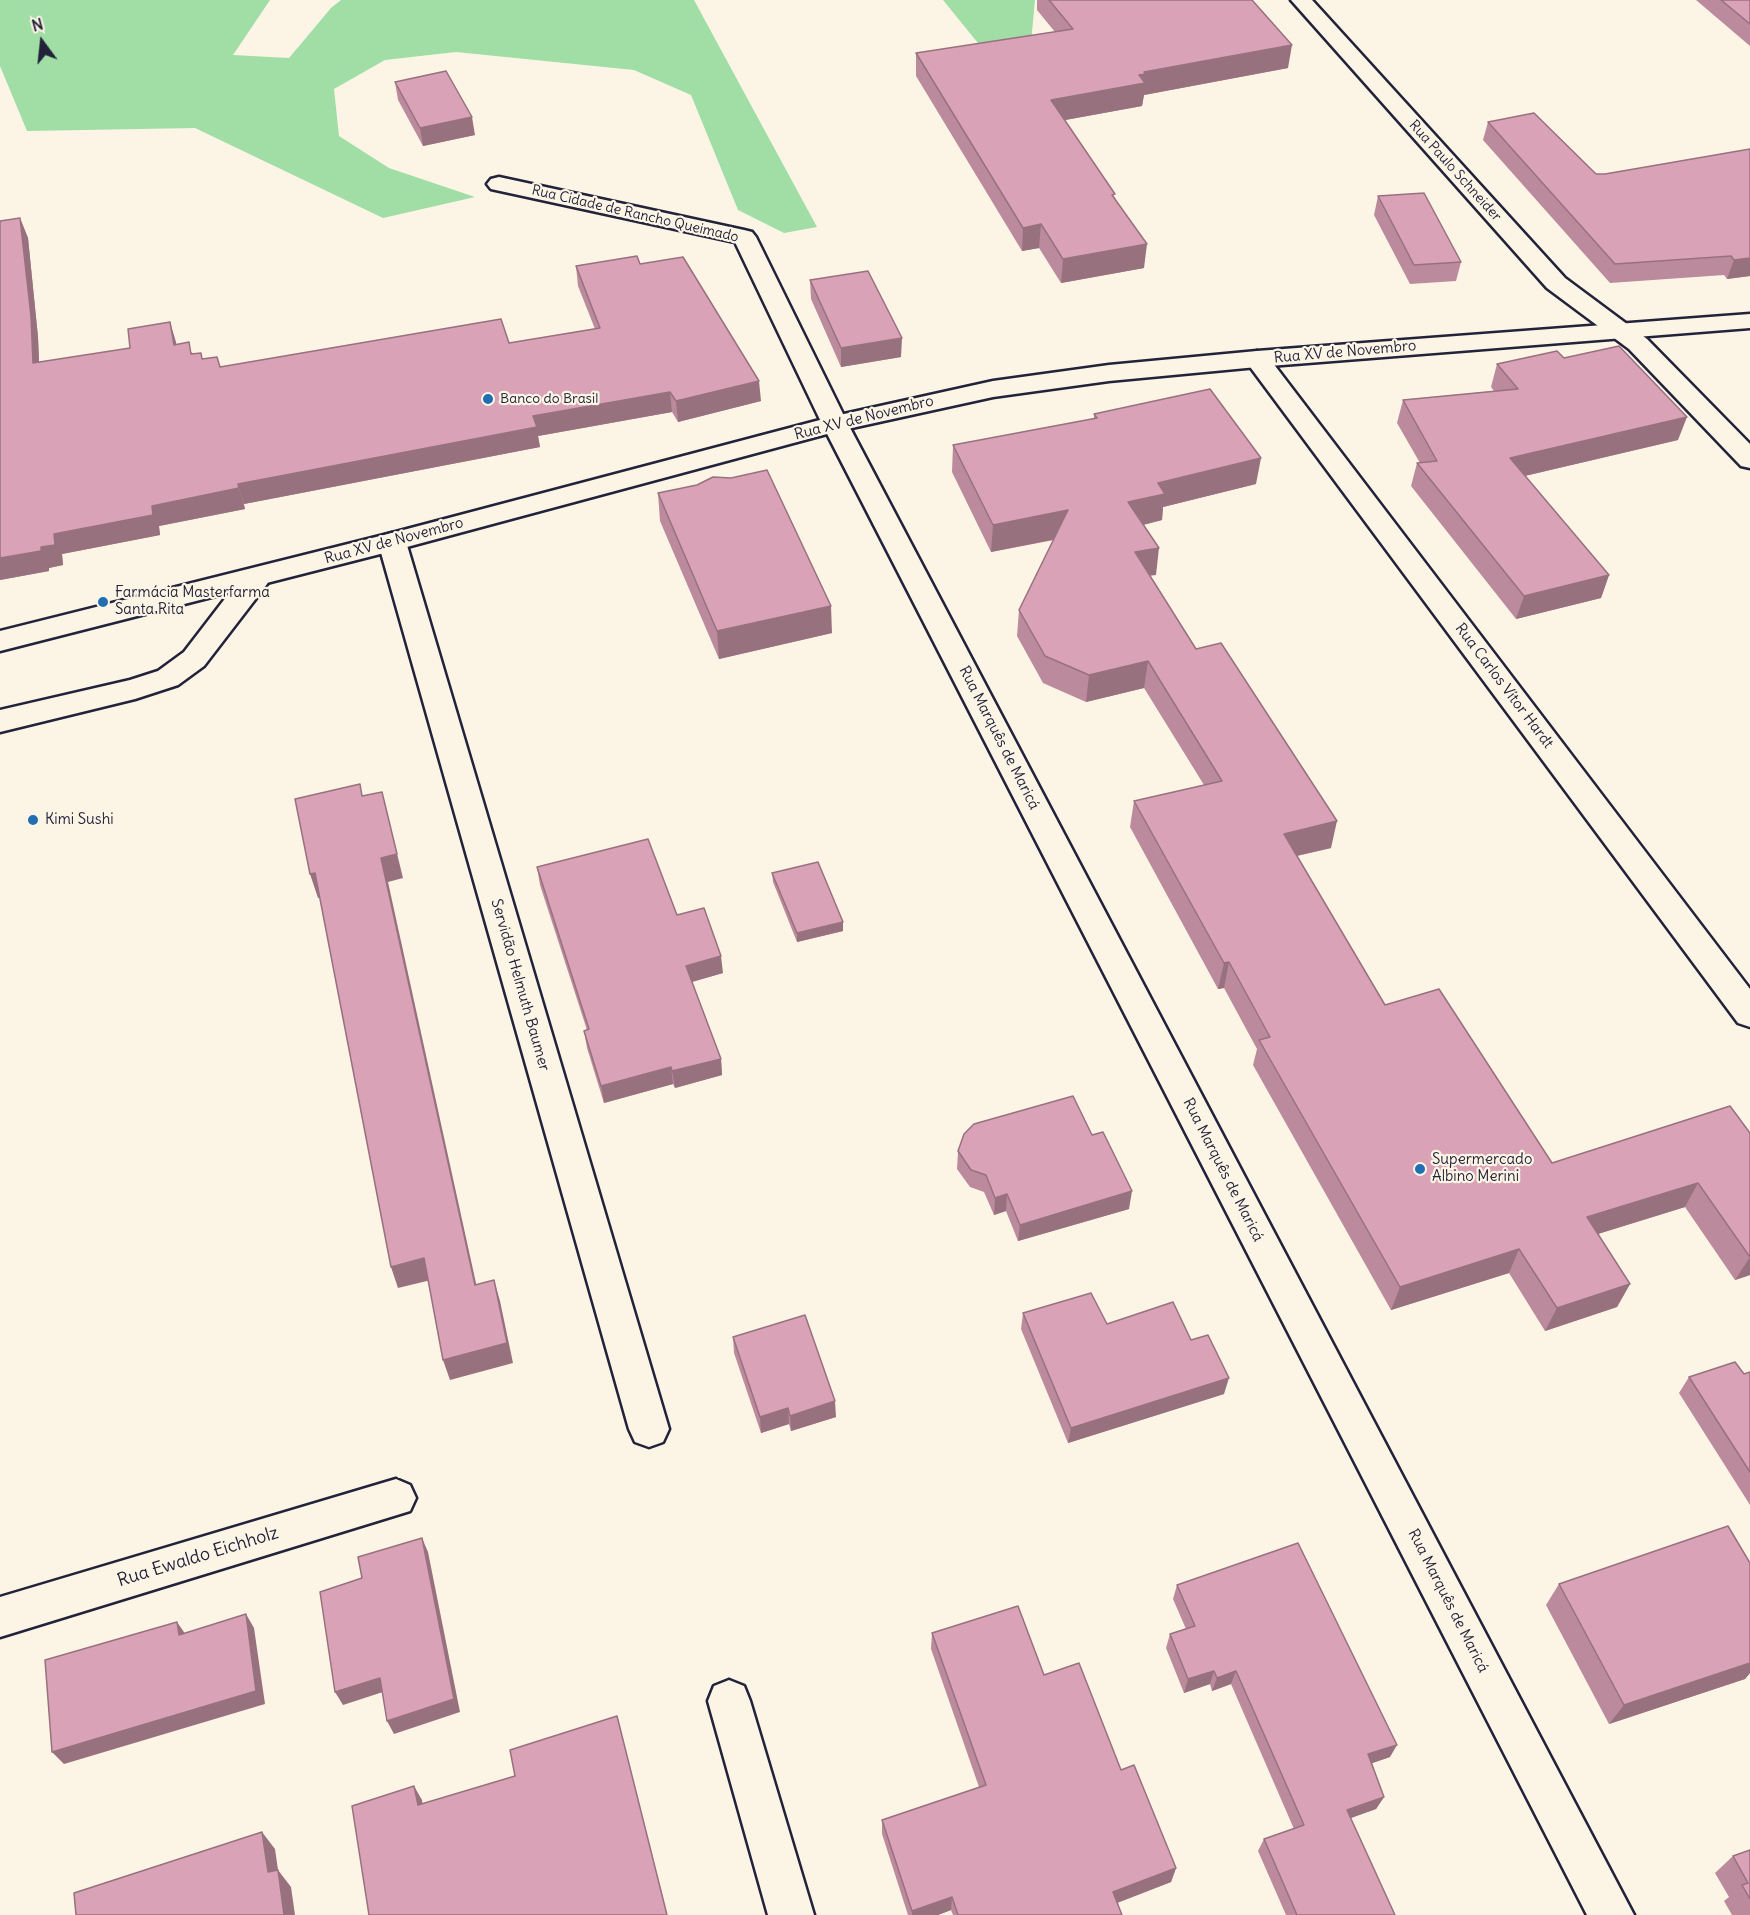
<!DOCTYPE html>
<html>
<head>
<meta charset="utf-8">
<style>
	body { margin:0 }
	#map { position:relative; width:1750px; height:1915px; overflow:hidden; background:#fcf5e5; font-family:Delius,sans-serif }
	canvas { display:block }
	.north { position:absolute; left:12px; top:12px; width:60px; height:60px; -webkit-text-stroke:4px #fcf5e5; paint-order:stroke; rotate:345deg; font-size:16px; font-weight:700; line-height:24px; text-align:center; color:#22223b }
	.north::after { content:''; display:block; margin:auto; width:21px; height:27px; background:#22223b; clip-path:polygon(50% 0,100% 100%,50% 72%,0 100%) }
</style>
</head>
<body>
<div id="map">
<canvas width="1750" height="1915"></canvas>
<div class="north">N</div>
</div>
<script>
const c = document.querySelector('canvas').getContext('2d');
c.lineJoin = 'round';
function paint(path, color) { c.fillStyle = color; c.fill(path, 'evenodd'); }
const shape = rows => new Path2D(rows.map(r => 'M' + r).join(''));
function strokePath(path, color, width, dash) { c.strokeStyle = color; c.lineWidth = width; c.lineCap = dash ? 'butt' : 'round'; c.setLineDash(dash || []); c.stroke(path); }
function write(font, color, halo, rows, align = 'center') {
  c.font = font + ' Delius,sans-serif'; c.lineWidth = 4.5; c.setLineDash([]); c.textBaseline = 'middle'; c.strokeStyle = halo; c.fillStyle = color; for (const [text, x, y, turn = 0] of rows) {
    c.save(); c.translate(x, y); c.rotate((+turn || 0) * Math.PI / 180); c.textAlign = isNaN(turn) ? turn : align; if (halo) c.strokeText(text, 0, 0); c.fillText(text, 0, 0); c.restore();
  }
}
paint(shape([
	[0,0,270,0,233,55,289,58,331,8,341,0,694,0,817,227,784,233,738,210,691,95,634,70,456,52,385,60,334,89,339,136,389,168,475,197,383,218,195,128,27,131,0,66],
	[943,0,1035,0,1029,64,999,69]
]), '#a0dea5');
const minor = shape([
	[1291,0,1312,0,1565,278,1647,339,1750,444,1750,468,1741,466,1629,349,1547,288,1291,0],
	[499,177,744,230,752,232,756,237,848,424,1634,1915,1587,1915,822,424,735,242,491,189,487,184,491,179,499,177],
	[1257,351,1266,354,1750,989,1750,1027,1738,1023,1248,364,1244,359,1248,354,1257,351],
	[392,533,402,536,406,542,669,1429,663,1442,649,1447,635,1442,629,1429,378,542,382,536,392,533],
	[257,568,267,570,271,577,267,584,204,666,178,685,135,699,0,732,0,710,130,680,158,671,184,652,247,570,257,568],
	[396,1479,410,1485,416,1498,410,1511,0,1637,0,1597,396,1479],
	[729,1680,744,1686,750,1701,814,1915,768,1915,708,1701,714,1686,729,1680]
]);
const major = shape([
	[1750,314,1750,328,1257,367,1109,381,993,397,838,431,392,551,0,651,0,631,392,533,835,416,993,381,1109,365,1257,351,1750,314]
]);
strokePath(minor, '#22223b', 5);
strokePath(major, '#22223b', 5);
paint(minor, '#fcf5e5');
paint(major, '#fcf5e5');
paint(shape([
	[1037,0,1252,0,1288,68,1144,95,1142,106,1065,120,1115,198,1144,268,1061,283,1039,248,1022,251,916,76,916,53,1055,32,1037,10],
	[1696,0,1750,0,1750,46],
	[395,82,475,135,423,146,398,100],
	[1488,122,1596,174,1605,174,1750,149,1750,276,1727,279,1724,275,1610,283,1483,140],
	[1378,196,1461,262,1456,281,1410,284,1374,215],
	[20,218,28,238,38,337,39,362,177,344,203,359,220,367,509,343,595,329,578,286,576,266,640,264,761,401,678,422,672,412,538,436,540,447,244,504,245,509,159,526,160,535,62,554,63,565,49,568,49,571,0,580,0,221],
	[810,280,901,357,841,367,811,299],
	[1564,358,1678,440,1525,476,1609,575,1601,598,1516,619,1411,486,1417,463,1420,463,1397,423,1403,400,1494,391,1491,387,1497,364],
	[1094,414,1256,484,1163,507,1162,520,1144,525,1156,575,1150,575,1196,649,1331,848,1297,856,1385,1005,1552,1163,1750,1133,1750,1275,1735,1280,1685,1207,1598,1234,1630,1284,1617,1307,1545,1331,1509,1273,1391,1310,1253,1065,1257,1049,1224,988,1218,989,1130,827,1134,801,1204,785,1144,688,1086,702,1043,683,1017,636,1019,610,1054,540,991,552,952,472,953,445,1094,419],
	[731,478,832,633,719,659,660,521,658,493],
	[537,867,677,915,723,973,692,982,721,1059,722,1075,675,1088,673,1084,604,1103,587,1048,584,1031,587,1030,540,885],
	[772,873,843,931,797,942,773,882],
	[1092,1135,1129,1209,1018,1241,1006,1211,994,1215,984,1192,970,1187,957,1169,958,1151],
	[1023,1313,1107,1324,1191,1340,1224,1394,1068,1443,1021,1329],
	[733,1337,836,1417,791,1431,789,1424,761,1433,734,1353],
	[1750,1372,1750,1505,1679,1393,1689,1377,1744,1374],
	[1750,1563,1750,1673,1745,1679,1609,1724,1546,1605,1559,1584],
	[1177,1585,1390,1757,1372,1763,1384,1797,1376,1809,1350,1818,1395,1915,1286,1915,1258,1851,1264,1839,1294,1829,1231,1684,1212,1691,1210,1684,1184,1693,1166,1648,1170,1634,1186,1629,1173,1599],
	[932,1633,1044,1675,1121,1770,1176,1868,1171,1882,1117,1903,1122,1915,953,1915,951,1910,938,1915,908,1915,882,1834,882,1820,979,1787,931,1649],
	[1750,1850,1750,1915,1732,1915,1724,1901,1729,1897,1715,1873,1733,1856]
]), '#bb8b9d');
paint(shape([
	[1292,45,1288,68,1144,95,1142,106,1049,123,1051,100,1139,75,1144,72],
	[472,117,475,135,423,146,420,128],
	[20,218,28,238,38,337,40,384,33,363],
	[1041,224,1039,248,1022,251,1023,228],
	[1147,244,1144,268,1061,283,1063,259],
	[1750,258,1750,276,1727,279,1734,260],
	[170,322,176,342,180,365,174,345],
	[902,338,901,357,841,367,841,348],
	[759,381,761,401,678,422,676,401],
	[670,392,672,412,538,436,540,447,244,504,238,484,533,416],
	[1687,417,1678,440,1503,481,1510,458],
	[1261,458,1256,484,1163,507,1162,520,1125,529,1128,502,1158,483],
	[239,488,245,509,159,526,160,535,62,554,63,565,49,568,49,571,0,580,0,558,41,547,54,534,152,506],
	[1068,510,1066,537,991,552,993,525],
	[1159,548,1156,575,1132,578,1135,552],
	[1609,575,1601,598,1516,619,1524,596],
	[831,606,832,633,719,659,717,631],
	[1148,661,1144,688,1086,702,1089,675],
	[382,792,403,878,388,882,481,1306,475,1285,381,858],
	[1337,821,1331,848,1278,860,1284,834],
	[315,873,323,897,318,898,310,874],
	[843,922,843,931,797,942,797,933],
	[721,956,723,973,688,983,686,966],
	[1229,962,1224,988,1218,989,1224,963],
	[721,1059,722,1075,675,1088,672,1071],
	[671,1067,673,1084,604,1103,601,1086],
	[1698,1183,1685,1207,1575,1241,1587,1217],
	[1132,1191,1129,1209,1018,1241,1020,1225],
	[1007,1194,1006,1211,994,1215,995,1198],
	[1519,1249,1509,1273,1391,1310,1400,1287],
	[1750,1257,1750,1275,1735,1280],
	[424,1258,431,1280,398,1288,391,1267],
	[494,1280,500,1301,513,1363,450,1380,443,1360],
	[1630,1284,1617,1307,1545,1331,1557,1308],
	[1229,1378,1224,1394,1068,1443,1071,1428],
	[835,1401,836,1417,791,1431,790,1416],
	[788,1408,789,1424,761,1433,760,1417],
	[422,1538,428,1552,460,1712,394,1734,387,1721],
	[246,1614,254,1628,265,1704,64,1764,52,1752],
	[177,1622,186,1635,179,1635],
	[1750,1663,1750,1673,1745,1679,1609,1724,1624,1705],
	[1214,1671,1210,1684,1184,1693,1188,1679],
	[1236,1671,1231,1684,1212,1691,1217,1678],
	[380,1678,386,1691,343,1705,335,1692],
	[1397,1745,1390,1757,1361,1767,1368,1754],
	[414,1786,422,1800,425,1819,418,1805],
	[1384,1797,1376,1809,1340,1822,1347,1810],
	[262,1832,275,1849,278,1870,291,1887,295,1915,284,1915,268,1872],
	[1176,1868,1171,1882,1109,1906,1113,1892],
	[952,1897,951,1910,938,1915,912,1915,912,1911]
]), '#98717f');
const building = shape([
	[1049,0,1252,0,1292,45,1144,72,1146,74,1139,75,1145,83,1051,100,1115,194,1112,195,1147,244,1063,259,1041,224,1023,228,916,53,1073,29,1049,0],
	[1721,0,1750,0,1750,24,1721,0],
	[446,71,472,117,420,128,395,82,446,71],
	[1534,113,1596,174,1605,174,1750,149,1750,258,1734,260,1731,256,1615,264,1488,122,1534,113],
	[1424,193,1461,262,1414,265,1378,196,1424,193],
	[20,218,31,316,33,363,130,348,128,329,170,322,174,345,189,342,191,354,201,353,202,359,217,357,220,367,501,319,509,343,600,328,576,266,637,256,640,264,683,257,759,381,676,401,670,392,533,416,537,427,238,484,239,488,152,506,153,515,54,534,55,545,41,547,41,551,0,558,0,221,20,218],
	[868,271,902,338,841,348,810,280,868,271],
	[1619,346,1687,417,1510,458,1609,575,1524,596,1417,463,1437,461,1403,400,1518,389,1497,364,1557,351,1564,358,1619,346],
	[1210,389,1261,458,1158,483,1165,494,1128,502,1159,548,1135,552,1196,649,1221,643,1337,821,1284,834,1385,1005,1439,989,1552,1163,1730,1106,1750,1133,1750,1257,1698,1183,1587,1217,1630,1284,1557,1308,1519,1249,1400,1287,1259,1040,1270,1037,1229,962,1224,963,1134,801,1222,781,1148,661,1089,675,1045,656,1019,610,1068,510,993,525,953,445,1097,418,1094,414,1210,389],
	[767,470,831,606,717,631,658,493,697,485,713,477,731,478,767,470],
	[360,784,362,796,382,792,397,854,381,858,475,1285,494,1280,507,1343,443,1360,424,1258,391,1267,315,873,310,874,295,799,360,784],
	[648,839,677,915,704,908,721,956,686,966,721,1059,672,1071,671,1067,601,1086,584,1031,589,1029,537,867,648,839],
	[818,862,843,922,797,933,772,873,818,862],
	[1073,1096,1092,1135,1103,1132,1132,1191,1020,1225,1007,1194,995,1198,986,1175,971,1170,958,1151,964,1134,974,1124,1073,1096],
	[1091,1293,1107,1324,1173,1302,1191,1340,1208,1335,1229,1378,1071,1428,1023,1313,1091,1293],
	[805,1315,835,1401,790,1416,788,1408,760,1417,733,1337,805,1315],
	[1735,1362,1744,1374,1750,1372,1750,1472,1689,1377,1735,1362],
	[1728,1526,1750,1563,1750,1663,1624,1705,1559,1584,1728,1526],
	[422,1538,454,1699,387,1721,380,1678,335,1692,320,1592,362,1578,358,1557,422,1538],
	[1298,1543,1397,1745,1368,1754,1384,1797,1347,1810,1395,1915,1297,1915,1264,1839,1304,1825,1236,1671,1217,1678,1214,1671,1188,1679,1170,1634,1195,1626,1177,1585,1298,1543],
	[1018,1606,1044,1675,1079,1663,1121,1770,1134,1765,1176,1868,1113,1892,1122,1915,958,1915,952,1897,912,1911,882,1820,986,1785,932,1633,1018,1606],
	[246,1614,256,1691,52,1752,45,1660,177,1622,179,1635,246,1614],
	[617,1716,667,1915,369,1915,352,1806,414,1786,418,1805,515,1776,510,1750,617,1716],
	[262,1832,268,1872,278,1870,284,1915,76,1915,74,1893,262,1832],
	[1750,1850,1750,1899,1742,1885,1748,1883,1733,1856,1750,1850]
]);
paint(building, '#d9a2b6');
strokePath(building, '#98717f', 1.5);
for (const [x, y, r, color] of [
	[488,399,6,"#1f6fb2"],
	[103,602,6,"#1f6fb2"],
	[33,820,6,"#1f6fb2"],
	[1420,1169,6,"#1f6fb2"]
]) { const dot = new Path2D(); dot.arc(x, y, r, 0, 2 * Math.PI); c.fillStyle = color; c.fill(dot); strokePath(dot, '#fcf5e5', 2); }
write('14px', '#22223b', '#fcf5e5', [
	["Rua Paulo Schneider",1455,171,48],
	["Rua Cidade de Rancho Queimado",635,214,13]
]);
write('14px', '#22223b', '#fcf5e5', [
	["Banco do Brasil",500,399]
], 'left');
write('15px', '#22223b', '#fcf5e5', [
	["Rua XV de Novembro",1345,352,-5],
	["Rua XV de Novembro",864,418,-14],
	["Rua XV de Novembro",394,541,-15],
	["Rua Carlos Vítor Hardt",1504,686,53],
	["Rua Marquês de Maricá",999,738,63],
	["Servidão Helmuth Baumer",520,985,74],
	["Rua Marquês de Maricá",1223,1170,63],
	["Rua Marquês de Maricá",1448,1601,63]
]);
write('15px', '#22223b', '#fcf5e5', [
	["Farmácia Masterfarma",115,593],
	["Santa Rita",115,610],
	["Kimi Sushi",45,820],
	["Supermercado",1432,1160],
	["Albino Merini",1432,1177]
], 'left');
write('18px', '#22223b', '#fcf5e5', [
	["Rua Ewaldo Eichholz",198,1557,-17]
]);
</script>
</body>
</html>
